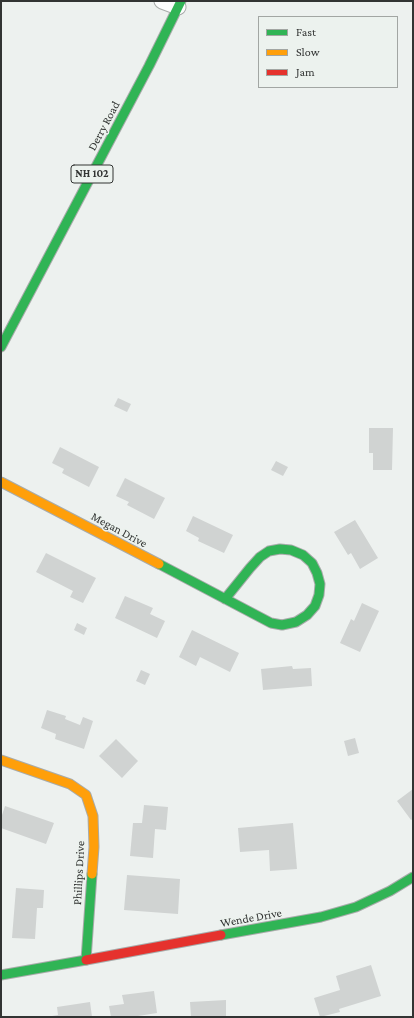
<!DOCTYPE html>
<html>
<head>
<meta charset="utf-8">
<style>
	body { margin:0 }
	#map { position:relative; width:414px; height:1018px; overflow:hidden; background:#edf1ef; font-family:"Crimson Pro",serif }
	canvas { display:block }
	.frame { position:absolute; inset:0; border:2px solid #323433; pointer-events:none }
	.legend { position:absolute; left:258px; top:16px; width:140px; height:72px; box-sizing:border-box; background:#ecf2ee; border:1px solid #a2a6a3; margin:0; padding:5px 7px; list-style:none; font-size:12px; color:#323433 }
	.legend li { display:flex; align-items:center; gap:8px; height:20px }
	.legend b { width:20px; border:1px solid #a2a6a3 }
</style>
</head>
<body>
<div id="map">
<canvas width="414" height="1018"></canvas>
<div class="frame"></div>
<ul class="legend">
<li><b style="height:5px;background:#30b455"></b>Fast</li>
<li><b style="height:5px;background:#ff9f0a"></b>Slow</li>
<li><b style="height:5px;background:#e5322d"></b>Jam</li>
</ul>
</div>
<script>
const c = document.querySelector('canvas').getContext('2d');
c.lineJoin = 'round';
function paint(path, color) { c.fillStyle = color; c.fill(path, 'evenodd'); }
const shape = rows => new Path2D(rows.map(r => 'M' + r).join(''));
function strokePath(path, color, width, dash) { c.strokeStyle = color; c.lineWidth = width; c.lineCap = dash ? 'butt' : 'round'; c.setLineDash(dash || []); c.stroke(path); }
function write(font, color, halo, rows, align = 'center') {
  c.font = font + ' "Crimson Pro",serif'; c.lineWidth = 3; c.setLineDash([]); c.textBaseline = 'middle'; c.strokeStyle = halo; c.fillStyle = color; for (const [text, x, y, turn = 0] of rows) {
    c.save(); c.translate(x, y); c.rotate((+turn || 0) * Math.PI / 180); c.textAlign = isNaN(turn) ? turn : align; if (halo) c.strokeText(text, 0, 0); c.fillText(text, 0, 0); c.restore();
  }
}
paint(shape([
	[118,398,131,404,127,412,114,406],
	[369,428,393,428,392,470,373,470,373,453,369,453],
	[60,447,99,467,89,487,62,473,64,469,52,463],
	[276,461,288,467,283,476,271,470],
	[125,478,165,498,154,519,127,505,129,502,116,496],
	[193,516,233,535,224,553,198,541,199,538,186,531],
	[355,520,378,558,360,569,351,553,348,555,334,532],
	[46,553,96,578,83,603,70,597,73,591,36,572],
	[125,596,153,608,150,614,165,621,157,638,115,618],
	[362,603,379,611,360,652,340,643,351,619,354,621],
	[77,623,87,628,84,635,74,630],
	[192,630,239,653,230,672,200,657,196,666,179,657],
	[292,666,293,669,311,668,312,686,263,690,261,669],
	[141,670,150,674,145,685,136,681],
	[47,710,66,716,65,719,80,725,83,717,93,721,84,749,55,739,56,734,41,728],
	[355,738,359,753,348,756,344,741],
	[116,739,138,761,122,778,99,756],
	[413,789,413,819,411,820,397,801],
	[144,805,168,807,166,830,155,829,153,858,130,856,133,823,142,823],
	[5,806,54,823,46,844,1,828,1,818],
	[293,823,297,869,270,871,269,850,240,852,238,828],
	[127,875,180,879,178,914,124,910],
	[16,888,44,890,43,908,37,908,35,939,12,938],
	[371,965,381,996,339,1009,340,1012,320,1017,314,998,340,990,336,976],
	[154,991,157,1013,138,1016,138,1017,111,1017,109,1006,124,1004,122,995],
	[226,1000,226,1017,191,1017,190,1002],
	[90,1002,92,1017,52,1017,52,1016,58,1015,57,1007]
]), '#d0d3d2');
const street = shape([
	[162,1,178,7]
]);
const fast = shape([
	[1,347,149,66,181,1],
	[159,564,271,623,282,625,296,622,307,615,315,606,319,595,320,584,317,573,312,563,303,555,291,550,280,549,269,551,260,557,250,568,225,599],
	[221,935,321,917,356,907,390,891,413,877],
	[1,975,86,960,92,874]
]);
const slow = shape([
	[1,482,159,564],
	[1,760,70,784,86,795,93,816,94,847,92,874]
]);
const jam = shape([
	[86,960,221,935]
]);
strokePath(street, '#a8abaa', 17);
strokePath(fast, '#a8abaa', 11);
strokePath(slow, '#a8abaa', 11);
strokePath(jam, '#a8abaa', 11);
strokePath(street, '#fcfdfd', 15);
strokePath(fast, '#30b455', 9);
strokePath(slow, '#ff9f0a', 9);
strokePath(jam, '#e5322d', 9);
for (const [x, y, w] of [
	[92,174,42]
]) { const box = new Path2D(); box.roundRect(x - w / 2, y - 9, w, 18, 3); c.fillStyle = '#ecf2ee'; c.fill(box); strokePath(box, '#323433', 1); }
write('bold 11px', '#323433', null, [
	["NH 102",92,174]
]);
write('12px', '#323433', '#ecf2ee', [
	["Derry Road",104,126,-62],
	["Megan Drive",119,530,28],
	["Phillips Drive",79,873,-87],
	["Wende Drive",251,918,-10]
]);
</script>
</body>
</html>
